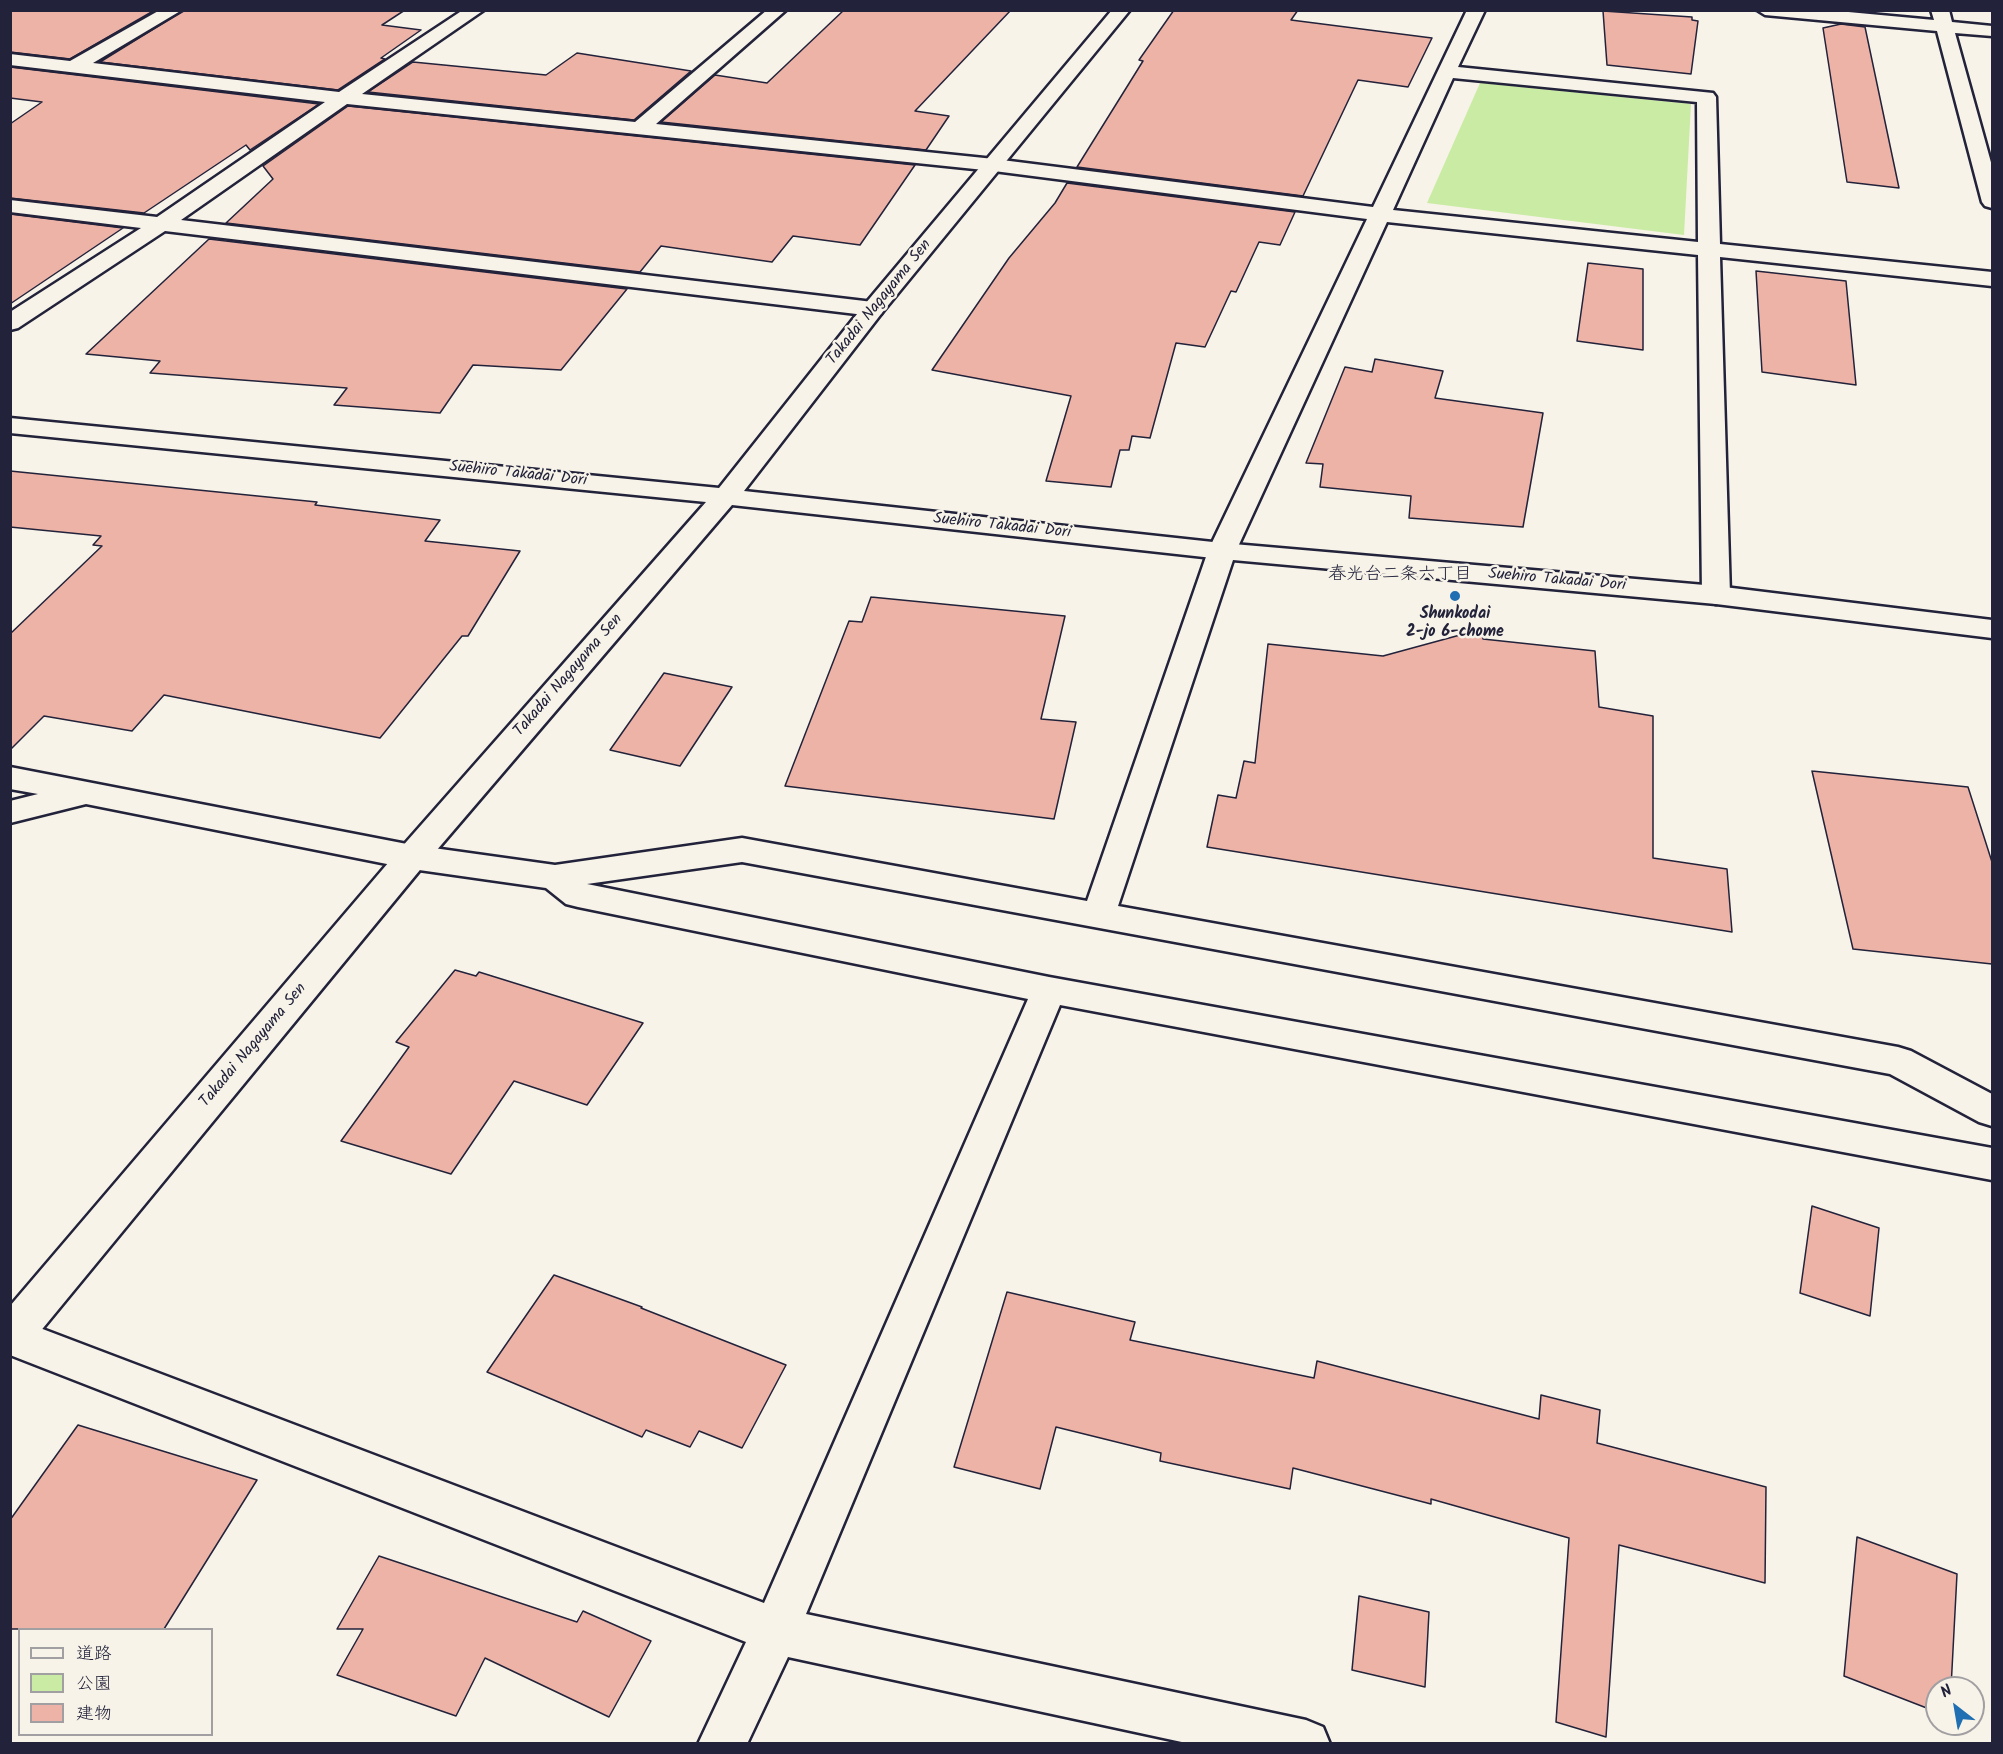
<!DOCTYPE html>
<html>
<head>
<meta charset="utf-8">
<style>
	body { margin:0 }
	#map { position:relative; width:2003px; height:1754px; overflow:hidden; background:#f7f3e8; font-family:Kalam,"Klee One",sans-serif }
	canvas { display:block }
	.frame { position:absolute; inset:0; border:12px solid #22223b; pointer-events:none }
	.legend { position:absolute; left:18px; top:1628px; width:195px; height:108px; box-sizing:border-box; background:#f7f3e8; border:2px solid #a29fa3; margin:0; padding:8px 10px; list-style:none; font-size:18px; color:#22223b }
	.legend li { display:flex; align-items:center; gap:12px; height:30px }
	.legend b { width:30px; border:2px solid #a29fa3 }
	.north { position:absolute; left:1925px; top:1676px; width:60px; height:60px; box-sizing:border-box; background:#f7f3e8; border:2px solid #a29fa3; border-radius:50%; rotate:329deg; font-size:16px; font-weight:700; line-height:24px; text-align:center; color:#22223b }
	.north::after { content:''; display:block; margin:auto; width:21px; height:27px; background:#1f6fb2; clip-path:polygon(50% 0,100% 100%,50% 72%,0 100%) }
</style>
</head>
<body>
<div id="map">
<canvas width="2003" height="1754"></canvas>
<div class="frame"></div>
<ul class="legend">
<li><b style="height:8px;background:#f7f3e8"></b>道路</li>
<li><b style="height:16px;background:#caeba3"></b>公園</li>
<li><b style="height:16px;background:#edb3a7"></b>建物</li>
</ul>
<div class="north">N</div>
</div>
<script>
const c = document.querySelector('canvas').getContext('2d');
c.lineJoin = 'round';
function paint(path, color) { c.fillStyle = color; c.fill(path, 'evenodd'); }
const shape = rows => new Path2D(rows.map(r => 'M' + r).join(''));
function strokePath(path, color, width, dash) { c.strokeStyle = color; c.lineWidth = width; c.lineCap = dash ? 'butt' : 'round'; c.setLineDash(dash || []); c.stroke(path); }
function write(font, color, halo, rows, align = 'center') {
  c.font = font + ' Kalam,"Klee One",sans-serif'; c.lineWidth = 5; c.setLineDash([]); c.textBaseline = 'middle'; c.strokeStyle = halo; c.fillStyle = color; for (const [text, x, y, turn = 0] of rows) {
    c.save(); c.translate(x, y); c.rotate((+turn || 0) * Math.PI / 180); c.textAlign = isNaN(turn) ? turn : align; if (halo) c.strokeText(text, 0, 0); c.fillText(text, 0, 0); c.restore();
  }
}
paint(shape([
	[1480,83,1691,104,1684,235,1427,203]
]), '#caeba3');
const building = shape([
	[10,10,155,10,70,59,10,52,10,10],
	[184,10,405,10,382,25,421,30,381,58,385,59,338,90,100,62,184,10],
	[844,10,1011,10,915,111,949,116,926,150,661,122,715,75,767,83,844,10],
	[1174,10,1298,10,1291,20,1432,38,1408,87,1358,80,1303,196,1077,167,1143,61,1139,60,1174,10],
	[1603,11,1692,17,1692,20,1698,21,1691,74,1607,65,1603,11],
	[1841,24,1865,27,1899,188,1847,182,1823,28,1841,24],
	[577,53,691,71,634,120,368,92,413,62,546,75,577,53],
	[10,67,319,104,250,150,246,145,144,213,10,198,10,124,42,102,10,98,10,67],
	[348,106,915,165,860,245,793,236,772,262,661,246,640,272,226,223,273,179,263,166,348,106],
	[1067,183,1295,212,1280,245,1259,242,1236,292,1231,291,1205,347,1176,343,1150,438,1132,436,1129,450,1120,450,1111,487,1046,481,1071,396,932,370,1009,258,1055,203,1067,183],
	[10,214,123,228,10,304,10,214],
	[209,239,627,289,561,370,473,365,440,413,334,405,347,388,150,373,160,361,86,354,209,239],
	[1588,263,1643,269,1643,350,1577,341,1588,263],
	[1756,271,1846,281,1856,385,1762,372,1756,271],
	[1375,359,1443,371,1435,398,1543,413,1523,527,1409,518,1411,496,1320,487,1323,464,1306,463,1345,367,1372,372,1375,359],
	[10,471,317,502,315,505,440,520,425,541,520,551,468,636,462,636,380,738,164,695,132,731,44,716,10,750,10,634,102,546,93,545,101,536,10,527,10,471],
	[871,597,1065,616,1041,719,1076,722,1054,819,785,786,849,621,862,622,871,597],
	[1482,629,1483,639,1595,651,1599,707,1653,716,1653,858,1727,869,1732,932,1207,847,1218,795,1236,798,1244,761,1255,763,1268,644,1383,656,1482,629],
	[664,673,732,687,680,766,610,750,664,673],
	[1812,771,1968,787,1992,862,1992,964,1853,949,1812,771],
	[455,970,476,976,479,972,643,1023,587,1105,514,1081,451,1174,341,1141,409,1047,396,1042,455,970],
	[1812,1206,1879,1228,1870,1316,1800,1293,1812,1206],
	[554,1275,642,1307,641,1308,786,1365,742,1448,699,1431,690,1447,646,1430,642,1437,487,1372,554,1275],
	[1007,1292,1135,1322,1130,1340,1314,1378,1317,1361,1539,1419,1541,1395,1600,1410,1597,1443,1766,1487,1765,1583,1619,1545,1606,1737,1556,1722,1569,1538,1431,1499,1431,1504,1293,1468,1290,1489,1160,1461,1161,1453,1056,1427,1040,1489,954,1467,1007,1292],
	[78,1425,257,1480,164,1629,10,1629,10,1520,78,1425],
	[1857,1537,1957,1574,1951,1688,1937,1688,1937,1712,1844,1676,1857,1537],
	[379,1556,577,1622,583,1611,651,1641,609,1717,485,1658,456,1716,337,1675,363,1629,337,1629,379,1556],
	[1359,1596,1429,1612,1425,1687,1352,1670,1359,1596]
]);
paint(building, '#edb3a7');
strokePath(building, '#22223b', 1.5);
const minor = shape([
	[160,10,182,10,93,63,339,92,463,10,484,10,362,94,635,122,767,10,786,10,656,124,994,159,1373,207,1467,10,1485,10,1458,67,1713,93,1716,97,1720,244,1992,272,1992,286,1720,257,1730,595,1726,601,1716,604,1706,601,1702,595,1698,255,1387,222,1236,551,1118,906,1898,1047,1911,1051,1992,1094,1992,1126,1979,1122,1890,1074,742,862,587,884,1049,977,1992,1148,1992,1180,1060,1005,806,1614,1306,1720,1323,1727,1330,1744,1191,1744,788,1657,747,1744,698,1744,746,1642,10,1355,11,1317,764,1603,1028,999,578,907,566,904,546,888,412,869,86,804,10,823,10,801,38,794,10,789,10,767,412,845,555,865,742,838,1087,901,1208,551,1367,219,994,171,347,104,181,220,873,302,881,304,884,309,881,314,873,316,165,231,18,328,10,330,10,312,141,228,10,212,10,200,157,217,325,102,10,65,10,54,70,61,160,10],
	[1453,78,1697,102,1698,242,1393,210,1453,78],
	[1757,10,1827,10,1934,20,1931,10,1949,10,1952,22,1992,26,1992,36,1955,33,1992,166,1992,208,1985,206,1982,202,1937,31,1765,15,1757,10]
]);
const tertiary = shape([
	[1112,10,1130,10,881,314,744,491,1222,543,1716,586,1992,620,1992,638,1716,604,1222,559,732,505,424,865,25,1350,10,1355,10,1306,400,849,706,502,10,433,10,418,719,488,865,304,1112,10]
]);
strokePath(minor, '#22223b', 5);
strokePath(tertiary, '#22223b', 5);
paint(minor, '#f7f3e8');
paint(tertiary, '#f7f3e8');
for (const [x, y, r, color] of [
	[1455,596,6,"#1f6fb2"]
]) { const dot = new Path2D(); dot.arc(x, y, r, 0, 2 * Math.PI); c.fillStyle = color; c.fill(dot); strokePath(dot, '#f7f3e8', 2); }
write('16px', '#22223b', '#f7f3e8', [
	["Takadai Nagayama Sen",880,303,-51],
	["Suehiro Takadai Dori",518,475,6],
	["Suehiro Takadai Dori",1002,527,6],
	["Suehiro Takadai Dori",1557,581,5],
	["Takadai Nagayama Sen",569,676,-49],
	["Takadai Nagayama Sen",254,1046,-50]
]);
write('bold 16px', '#22223b', '#f7f3e8', [
	["Shunkodai",1455,615],
	["2-jo 6-chome",1455,633]
]);
write('18px', '#22223b', '#f7f3e8', [
	["春光台二条六丁目",1400,576]
]);
</script>
</body>
</html>
